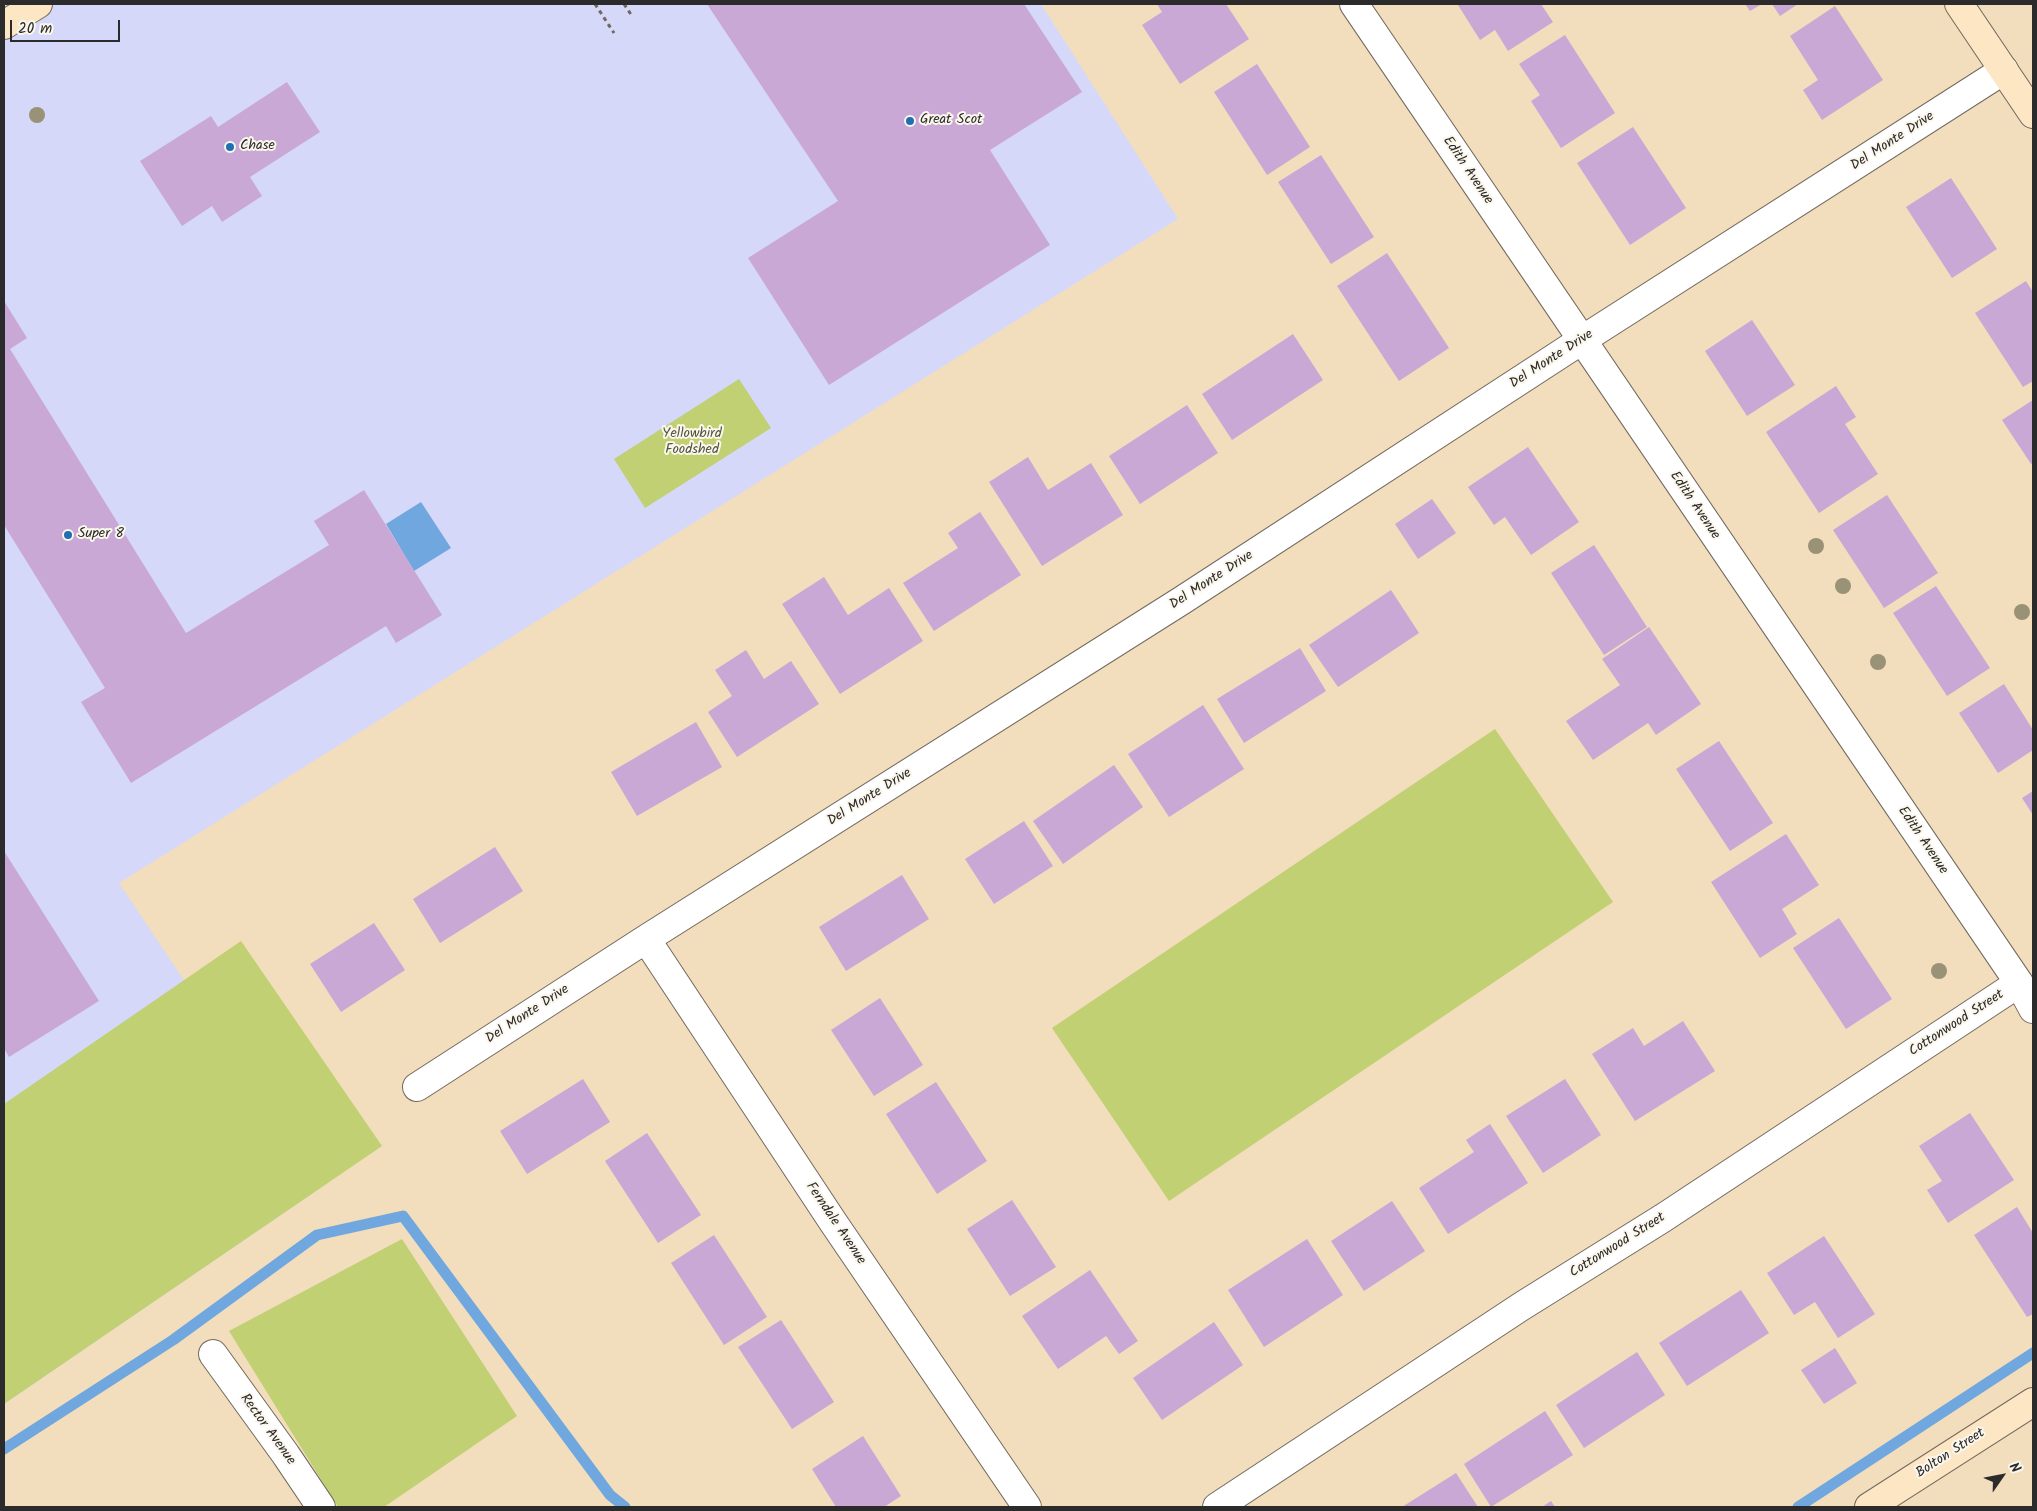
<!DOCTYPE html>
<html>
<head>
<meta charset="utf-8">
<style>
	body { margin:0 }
	#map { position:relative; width:2037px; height:1511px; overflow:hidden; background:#f2ddbd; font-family:Kalam,sans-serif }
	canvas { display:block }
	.frame { position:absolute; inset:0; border:5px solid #2b2b2b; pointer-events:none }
	.north { position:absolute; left:1977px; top:1451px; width:50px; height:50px; -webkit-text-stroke:4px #fbf7ec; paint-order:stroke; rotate:57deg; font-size:14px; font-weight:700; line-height:20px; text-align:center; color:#2b2b2b }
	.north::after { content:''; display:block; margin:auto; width:18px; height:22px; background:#2b2b2b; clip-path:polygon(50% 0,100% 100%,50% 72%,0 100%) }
	.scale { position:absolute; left:10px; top:20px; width:110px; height:22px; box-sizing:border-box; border:2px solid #2b2b2b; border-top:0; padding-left:6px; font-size:15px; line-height:18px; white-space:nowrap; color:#2b2b2b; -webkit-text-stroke:4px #fbf7ec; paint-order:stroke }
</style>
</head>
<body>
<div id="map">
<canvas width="2037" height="1511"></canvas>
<div class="frame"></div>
<div class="north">N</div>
<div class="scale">20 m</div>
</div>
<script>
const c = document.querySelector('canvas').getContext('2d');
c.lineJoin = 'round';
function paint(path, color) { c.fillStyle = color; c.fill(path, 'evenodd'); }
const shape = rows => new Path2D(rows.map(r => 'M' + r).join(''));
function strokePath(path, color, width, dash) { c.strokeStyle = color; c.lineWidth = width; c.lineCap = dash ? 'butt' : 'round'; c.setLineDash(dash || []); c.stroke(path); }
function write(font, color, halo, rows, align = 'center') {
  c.font = font + ' Kalam,sans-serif'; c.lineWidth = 4; c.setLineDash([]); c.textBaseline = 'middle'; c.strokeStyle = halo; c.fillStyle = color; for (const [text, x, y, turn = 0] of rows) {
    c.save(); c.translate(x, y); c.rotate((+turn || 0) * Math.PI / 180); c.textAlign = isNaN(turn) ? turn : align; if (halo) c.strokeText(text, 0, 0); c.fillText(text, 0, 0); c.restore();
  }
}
paint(shape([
	[4,4,1041,4,1178,219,119,883,322,1187,4,1404]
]), '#d5d8f9');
paint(shape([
	[739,379,771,428,645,508,614,459],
	[1495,729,1613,902,1169,1201,1052,1028],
	[241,941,382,1146,4,1404,4,1104],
	[402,1239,517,1416,384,1507,338,1507,229,1331]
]), '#c0d072');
paint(shape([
	[421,502,451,548,414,571,386,524]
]), '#6fa7de');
strokePath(shape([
	[4,1449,173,1340,317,1235,403,1216,610,1495,625,1507],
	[1798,1507,2033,1353]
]), '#6fa7de', 11);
paint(shape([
	[707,4,1024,4,1082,92,990,150,1050,245,829,385,748,258,838,201],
	[1157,4,1226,4,1249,39,1180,84,1142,25,1162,12],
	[1460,4,1541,4,1553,22,1508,51,1495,30,1480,40,1458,5],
	[1745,4,1762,4,1750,11],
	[1772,4,1798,4,1780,16],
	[1835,6,1883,80,1822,120,1803,90,1818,80,1790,36],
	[1565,35,1615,113,1561,148,1531,101,1540,95,1519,64],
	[1257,64,1310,147,1267,175,1214,92],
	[287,82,320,132,250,177,262,196,222,222,212,206,182,226,140,161,211,116,218,127],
	[1633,127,1686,208,1630,245,1577,163],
	[1321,155,1374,237,1331,264,1278,182],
	[1951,178,1997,249,1952,278,1906,207],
	[1387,253,1449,348,1399,381,1337,286],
	[2026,281,2033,292,2033,381,2023,387,1975,313],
	[4,301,27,338,10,349,186,633,329,545,314,521,364,490,442,615,396,643,386,626,131,783,81,702,105,688,4,525],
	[1752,320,1795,385,1747,416,1705,351],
	[1293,334,1323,380,1232,440,1202,394],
	[1836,386,1856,417,1845,424,1878,474,1819,513,1766,432],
	[2033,400,2033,463,2031,464,2002,420],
	[1187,405,1218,453,1140,504,1109,456],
	[1528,447,1579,522,1531,555,1505,517,1494,525,1468,487],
	[1028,457,1048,490,1091,463,1123,515,1042,566,989,482],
	[1887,495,1938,573,1884,608,1833,530],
	[1432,499,1456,533,1418,559,1395,524],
	[980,512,1021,575,934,631,903,583,958,548,948,533],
	[1594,545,1647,627,1604,655,1551,573],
	[824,577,848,615,889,588,923,641,840,694,782,604],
	[1936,586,1990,668,1947,696,1893,613],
	[1391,590,1419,633,1338,687,1309,645],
	[1649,627,1701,704,1656,735,1648,723,1593,760,1566,721,1620,685,1602,659],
	[1300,648,1326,691,1244,743,1217,699],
	[746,650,764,679,791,661,819,704,737,757,708,712,732,696,715,670],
	[2004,684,2033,730,2033,750,1998,773,1959,713],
	[1203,705,1244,769,1169,817,1128,754],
	[696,722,722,767,637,816,611,772],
	[1719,741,1773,823,1730,851,1676,769],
	[1114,765,1143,807,1063,864,1033,821],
	[2033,791,2033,815,2022,798],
	[1024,821,1053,866,994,904,965,859],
	[1786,834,1819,885,1782,909,1797,934,1760,958,1711,882],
	[495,847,523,891,440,943,413,899],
	[4,851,99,1001,9,1057,4,1048],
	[902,875,929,919,846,971,819,927],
	[1839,918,1892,999,1846,1029,1793,948],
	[374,923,405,970,341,1012,310,964],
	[880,998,923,1065,874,1096,831,1030],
	[1683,1021,1715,1071,1635,1121,1592,1054,1633,1028,1644,1046],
	[583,1079,610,1122,527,1174,500,1131],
	[1565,1079,1601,1135,1543,1173,1506,1116],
	[936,1082,987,1161,937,1194,886,1114],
	[1970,1113,2014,1180,1948,1223,1927,1190,1942,1181,1919,1146],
	[1490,1124,1528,1183,1448,1234,1419,1188,1474,1152,1466,1140],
	[647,1133,701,1215,658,1243,605,1161],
	[1012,1200,1056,1267,1010,1296,967,1229],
	[1392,1201,1425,1251,1364,1291,1331,1241],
	[2017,1207,2033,1233,2033,1314,2027,1317,1974,1235],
	[714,1235,767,1317,724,1345,671,1263],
	[1824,1236,1875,1314,1838,1338,1815,1302,1794,1315,1767,1273],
	[1307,1239,1343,1295,1264,1347,1228,1290],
	[1090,1270,1138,1341,1119,1354,1106,1336,1058,1369,1022,1316],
	[1741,1290,1769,1333,1687,1386,1659,1343],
	[781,1320,834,1402,792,1429,738,1347],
	[1214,1322,1243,1365,1162,1420,1133,1378],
	[1835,1348,1857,1383,1824,1404,1801,1370],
	[1637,1352,1665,1395,1584,1448,1556,1405],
	[1545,1411,1573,1455,1491,1507,1464,1464],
	[863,1436,901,1496,884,1507,836,1507,812,1469],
	[1456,1473,1478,1507,1402,1507],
	[1551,1501,1555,1507,1542,1507]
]), '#c9a8d6');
const street = shape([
	[1354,4,2019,983,2033,1009],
	[646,939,833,1222,1027,1507],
	[417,1087,646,939,1181,601,1582,340,2004,70],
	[213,1354,286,1455,321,1507],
	[1217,1507,1522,1306,1663,1218,2019,983]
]);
const secondary = shape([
	[1959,4,2033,114],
	[4,25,38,4],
	[1869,1507,2033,1402]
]);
strokePath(street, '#71695e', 30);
strokePath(secondary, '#71695e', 30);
strokePath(shape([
	[595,4,614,33],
	[624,4,632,16]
]), '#71695e', 3, [4, 4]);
strokePath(street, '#fff', 28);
strokePath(secondary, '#fce6c4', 28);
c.fillStyle = '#999277';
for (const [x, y] of [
	[37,115],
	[1816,546],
	[1843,586],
	[2022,612],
	[1878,662],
	[1939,971]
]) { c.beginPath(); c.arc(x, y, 8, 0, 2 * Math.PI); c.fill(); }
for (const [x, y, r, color] of [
	[910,121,5,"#1f6fb2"],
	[230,147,5,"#1f6fb2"],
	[68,535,5,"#1f6fb2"]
]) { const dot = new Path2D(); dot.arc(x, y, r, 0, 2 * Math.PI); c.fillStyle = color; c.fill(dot); strokePath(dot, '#fbf7ec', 2); }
write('14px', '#2b2b2b', '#fbf7ec', [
	["Great Scot",920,121],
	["Chase",240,147],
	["Super 8",78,535]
], 'left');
write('14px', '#2b2b2b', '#fbf7ec', [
	["Del Monte Drive",1893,142,-33],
	["Edith Avenue",1467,171,56],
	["Del Monte Drive",1552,360,-33],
	["Edith Avenue",1694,506,56],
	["Del Monte Drive",1212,581,-33],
	["Del Monte Drive",870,798,-32],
	["Edith Avenue",1922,841,56],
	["Del Monte Drive",528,1015,-33],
	["Cottonwood Street",1957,1024,-33],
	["Ferndale Avenue",835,1224,56],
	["Cottonwood Street",1618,1246,-32],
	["Rector Avenue",267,1430,54],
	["Bolton Street",1951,1454,-33]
]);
write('14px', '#50543d', '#fbf7ec', [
	["Yellowbird",692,435],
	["Foodshed",692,451]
]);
</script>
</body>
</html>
